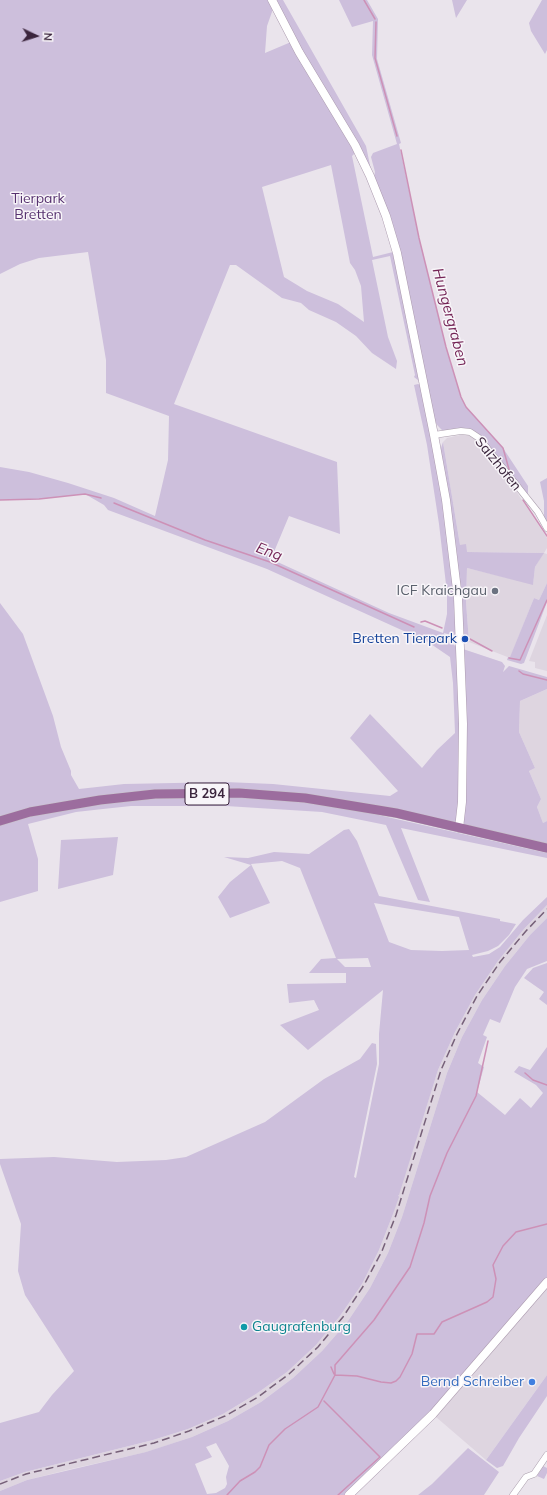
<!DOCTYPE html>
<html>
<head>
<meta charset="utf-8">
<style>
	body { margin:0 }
	#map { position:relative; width:547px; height:1495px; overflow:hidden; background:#eae4ec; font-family:Mulish,sans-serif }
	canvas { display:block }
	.north { position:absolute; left:16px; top:16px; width:40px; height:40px; -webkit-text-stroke:3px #f8f5f9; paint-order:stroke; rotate:94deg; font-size:11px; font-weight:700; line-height:16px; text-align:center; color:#3b253d }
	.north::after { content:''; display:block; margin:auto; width:14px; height:18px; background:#3b253d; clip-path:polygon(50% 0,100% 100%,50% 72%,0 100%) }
</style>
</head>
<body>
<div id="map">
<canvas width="547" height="1495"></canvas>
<div class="north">N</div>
</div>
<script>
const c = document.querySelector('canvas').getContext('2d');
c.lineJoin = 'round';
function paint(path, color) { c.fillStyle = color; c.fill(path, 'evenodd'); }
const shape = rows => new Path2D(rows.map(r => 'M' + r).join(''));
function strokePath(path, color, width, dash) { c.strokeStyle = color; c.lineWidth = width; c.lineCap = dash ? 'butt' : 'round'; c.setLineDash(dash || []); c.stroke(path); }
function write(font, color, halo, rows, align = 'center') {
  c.font = font + ' Mulish,sans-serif'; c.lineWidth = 3; c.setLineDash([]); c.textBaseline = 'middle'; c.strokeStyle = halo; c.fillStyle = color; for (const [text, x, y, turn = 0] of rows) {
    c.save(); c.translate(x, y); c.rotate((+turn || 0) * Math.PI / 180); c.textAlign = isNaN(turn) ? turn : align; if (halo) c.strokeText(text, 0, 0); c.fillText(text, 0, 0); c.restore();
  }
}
paint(shape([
	[465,434,479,438,513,482,518,494,547,538,547,548,544,553,547,554,547,583,539,600,534,598,510,658,469,642,466,602,467,568,533,584,535,567,543,553,466,552,460,545,443,442,447,438],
	[547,615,547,671,535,668,535,662,529,661],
	[547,689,547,821,543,823,537,807,541,799,529,771,535,768,519,732,520,701],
	[547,905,547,918,530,935,505,966,482,1000,462,1037,447,1073,402,1217,388,1253,370,1288,348,1321,322,1351,293,1378,261,1402,228,1421,192,1437,147,1452,71,1469,27,1480,0,1491,0,1481,25,1472,153,1440,188,1429,223,1414,256,1394,287,1372,316,1345,340,1316,362,1284,379,1250,393,1214,398,1195,438,1070,455,1032,475,995,498,961,524,929],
	[547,1289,547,1375,486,1460,436,1417]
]), '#ded5e0');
paint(shape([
	[0,0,269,0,273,9,267,26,265,53,291,42,355,153,352,156,373,257,393,252,420,379,419,381,414,377,415,375,390,256,372,260,388,337,397,361,396,369,372,353,356,336,336,322,309,310,301,303,282,298,236,265,230,265,174,404,337,462,340,534,289,516,271,559,389,613,443,633,447,614,447,593,439,524,427,445,414,385,418,384,421,385,432,438,451,553,457,633,454,636,444,633,445,639,457,647,502,662,505,666,503,672,509,666,547,677,547,689,520,701,519,732,535,768,529,771,541,799,537,807,543,823,547,821,547,847,312,800,547,853,547,858,401,828,430,902,418,900,386,825,322,812,226,806,131,806,103,809,76,812,28,824,38,859,38,891,0,902,0,603,23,634,53,716,61,747,71,771,71,775,79,789,124,784,225,782,273,784,390,796,398,791,350,738,370,714,422,768,437,750,455,733,453,683,450,657,428,642,267,569,108,510,104,505,85,494,39,499,0,500,0,467,29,472,68,483,114,498,155,516,168,460,169,416,106,393,106,360,88,252,39,258,20,264,0,274],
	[331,165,350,263,355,270,361,286,364,322,338,304,307,291,284,277,262,187],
	[275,0,283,0,366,146,371,170,296,40],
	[339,0,367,0,378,19,377,59,401,143,399,144,419,238,446,347,461,397,466,407,503,448,528,486,528,496,471,429,460,428,443,431,438,426,434,420,374,177,375,172,371,157,373,153,397,144,372,55,373,21,352,27],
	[452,0,467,0,456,18],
	[542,0,547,0,547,50,545,54,531,31,529,23],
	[443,442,460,545,466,544,467,552,544,553,535,567,533,585,467,568,466,602,469,642,467,643,464,638,460,587,440,451],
	[547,478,547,525,544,520,544,501,540,482],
	[547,583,547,602,524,663,521,664,507,660,508,657,510,657,534,598,539,600],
	[349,829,357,841,379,896,500,919,500,921,516,924,509,935,498,946,488,951,472,955,473,957,489,954,500,947,523,920,547,897,547,905,524,929,498,961,475,995,455,1032,438,1070,399,1195,398,1195,399,1197,393,1214,379,1250,362,1284,340,1316,316,1345,287,1372,256,1394,223,1414,188,1429,153,1440,25,1472,0,1481,0,1423,39,1412,52,1395,74,1371,25,1295,18,1271,21,1224,0,1164,0,1159,54,1157,117,1162,166,1160,186,1157,265,1122,324,1079,360,1059,372,1043,376,1044,377,1064,354,1177,356,1178,379,1064,379,1034,383,990,308,1050,280,1025,319,1010,314,1000,289,1003,287,984,346,983,346,973,309,973,321,959,336,958,300,868,282,861,251,864,270,903,230,918,218,897,230,882,251,865,224,857,248,858,274,852,309,854,344,830],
	[374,903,459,917,469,950,442,951,411,950,389,942],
	[368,958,371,967,345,967,337,959],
	[118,837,113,875,58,889,61,840],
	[547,918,547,961,527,969,515,987,500,1023,490,1019,483,1035,487,1037,478,1063,484,1067,477,1092,505,1115,520,1098,531,1108,543,1093,536,1085,514,1072,519,1066,530,1070,547,1047,547,1278,433,1414,349,1495,0,1495,0,1491,27,1480,146,1452,192,1437,228,1421,261,1402,293,1378,322,1351,348,1321,370,1288,388,1253,402,1217,447,1073,462,1037,482,1000,505,966,530,935],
	[216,1443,229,1466,226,1477,227,1484,225,1488,216,1493,207,1494,195,1464,212,1457,206,1447],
	[547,963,547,1005,539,999,544,992,524,978,533,968],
	[547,1375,547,1396,519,1438,503,1466,497,1468,486,1460],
	[468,1448,499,1472,484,1495,418,1495,432,1484],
	[543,1466,547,1468,547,1473,544,1479,537,1476]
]), '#cdbfdc');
strokePath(shape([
	[364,0,375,19],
	[376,22,375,58,397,136],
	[401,150,419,238,446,347,461,397,466,407,503,448,510,473],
	[0,500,39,499,85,494,101,498],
	[523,500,547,536],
	[114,503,205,540,270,562,414,627],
	[421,622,425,621,442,628],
	[470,639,492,651],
	[509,658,520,660,547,600],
	[519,671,523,674,547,680],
	[525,1073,533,1080,547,1085],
	[331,1367,334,1374],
	[335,1375,335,1365,374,1320,410,1267,424,1223,430,1196,447,1153,476,1096,488,1041],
	[324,1401,380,1457,338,1495],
	[227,1495,240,1481,255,1472,260,1467,269,1445,285,1429,318,1407,335,1375,357,1376,381,1382,391,1383,396,1381,400,1377,412,1354,417,1334,434,1334,442,1322,487,1302,493,1297,496,1279,493,1265,503,1246,516,1232,547,1224]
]), '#cd91b7', 1.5);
const street = shape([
	[434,435,461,431,470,432,479,438,538,512,547,528],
	[513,1495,526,1477,534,1474,547,1455]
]);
const secondary = shape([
	[272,0,299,52,355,145,370,176,386,216,397,253,434,435,446,500,458,598,463,724,462,802,459,828],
	[349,1495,433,1414,547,1282]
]);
const primary = shape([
	[0,821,30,812,100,800,155,794,239,793,305,798,396,813,547,848]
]);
strokePath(street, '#ab9fad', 7);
strokePath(secondary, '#ac9baf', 9);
strokePath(primary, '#c8c2c9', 10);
strokePath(street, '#fff', 6);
strokePath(secondary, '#fff', 8);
strokePath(primary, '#9c6d9e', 9);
strokePath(shape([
	[0,1484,26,1474,154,1443,189,1431,225,1416,258,1397,289,1374,318,1347,343,1317,364,1285,382,1251,396,1215,441,1070,457,1034,477,996,500,962,526,931,547,909]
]), '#766078', 1.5, [8, 4]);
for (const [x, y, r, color] of [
	[495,591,4,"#6b7280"],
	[465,639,4,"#1a4fb4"],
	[244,1327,4,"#0f9aa8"],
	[532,1382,4,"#3f7fe0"]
]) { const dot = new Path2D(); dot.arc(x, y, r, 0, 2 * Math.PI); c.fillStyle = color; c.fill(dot); strokePath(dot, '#f8f5f9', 1.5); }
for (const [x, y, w] of [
	[207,794,44]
]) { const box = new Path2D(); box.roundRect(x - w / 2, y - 11, w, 22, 3); c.fillStyle = '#f8f5f9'; c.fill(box); strokePath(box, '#3b253d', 1); }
write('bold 13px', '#3b253d', null, [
	["B 294",207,794]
]);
write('14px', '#573270', '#f8f5f9', [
	["Tierpark",38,199],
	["Bretten",38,215]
]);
write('14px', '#3b253d', '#f8f5f9', [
	["Salzhofen",498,464,51]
]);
write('14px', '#5b616d', '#f8f5f9', [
	["ICF Kraichgau",487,591]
], 'right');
write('14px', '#164399', '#f8f5f9', [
	["Bretten Tierpark",457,639]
], 'right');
write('14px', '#0d838f', '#f8f5f9', [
	["Gaugrafenburg",252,1327]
], 'left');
write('14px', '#366cbe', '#f8f5f9', [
	["Bernd Schreiber",524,1382]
], 'right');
write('italic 15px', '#742456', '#f8f5f9', [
	["Hungergraben",450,317,75],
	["Eng",269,552,21]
]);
</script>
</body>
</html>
